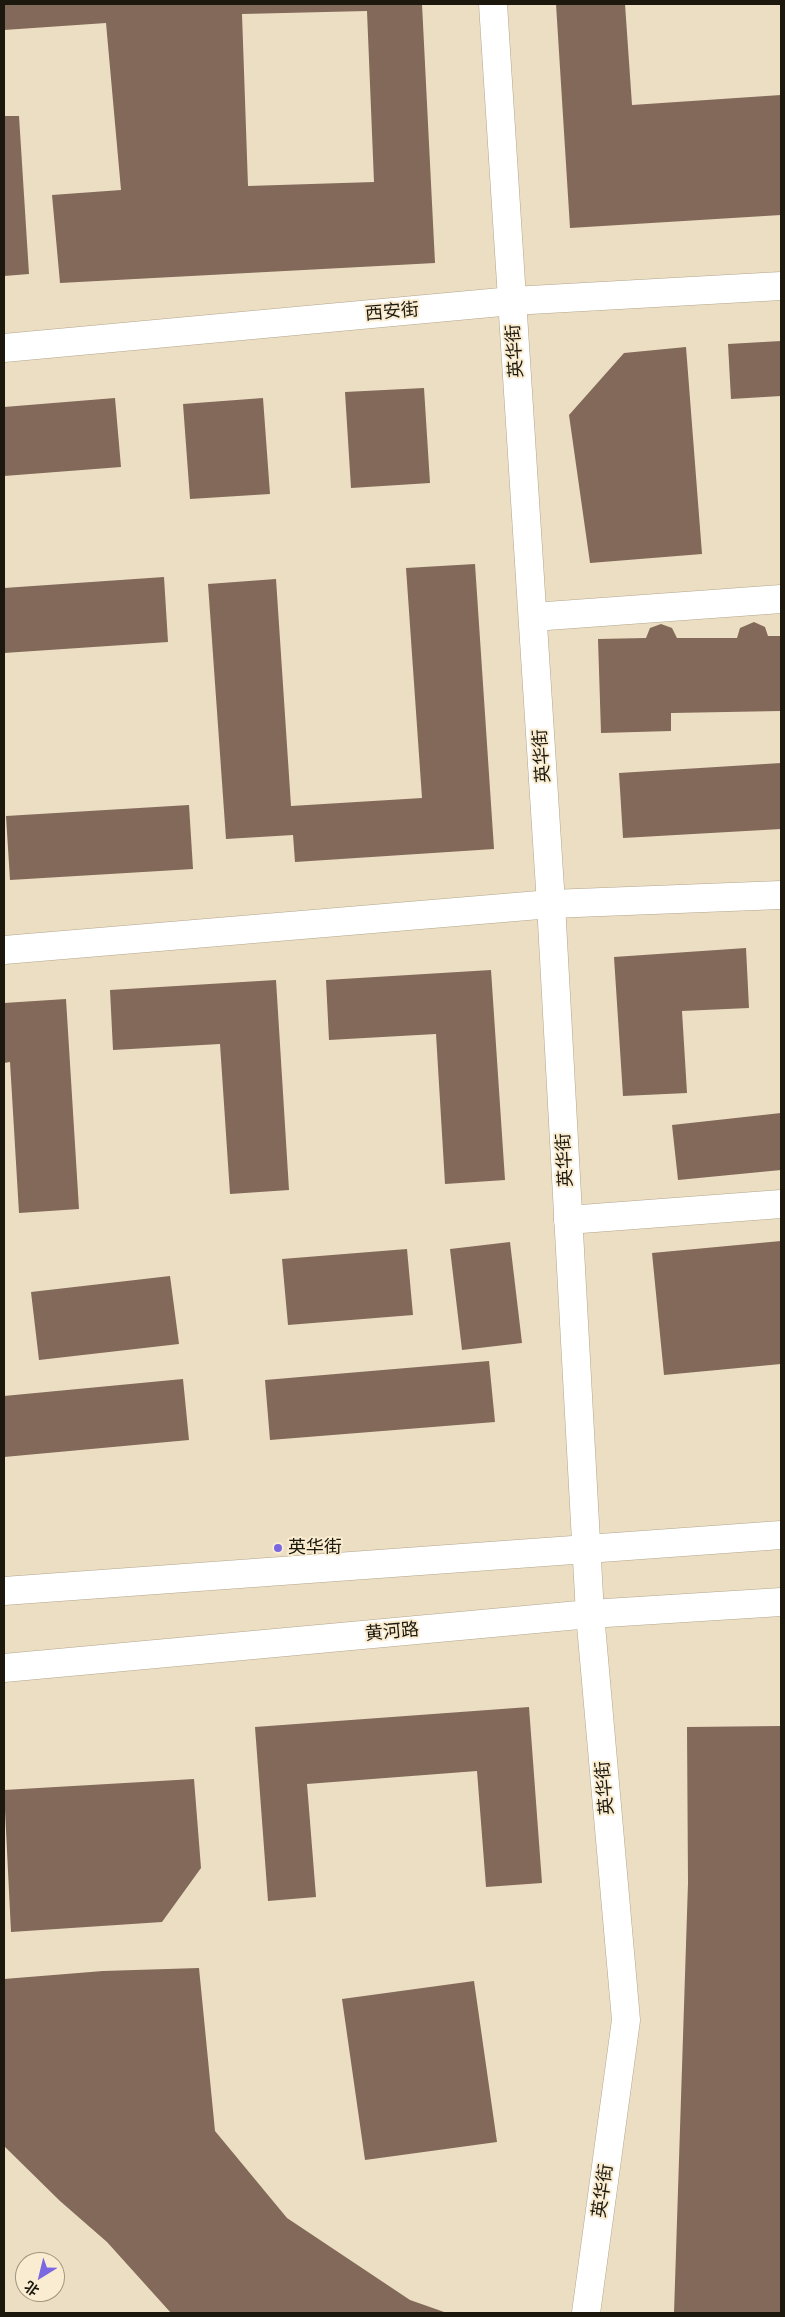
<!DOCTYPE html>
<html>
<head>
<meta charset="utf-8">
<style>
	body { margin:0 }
	#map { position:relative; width:785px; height:2317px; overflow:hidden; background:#ecdec3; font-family:Montserrat,"Noto Sans SC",sans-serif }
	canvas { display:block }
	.frame { position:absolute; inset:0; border:5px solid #1d180e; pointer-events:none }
	.north { position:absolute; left:15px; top:2252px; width:50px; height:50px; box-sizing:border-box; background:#f9ecd0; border:1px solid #a19782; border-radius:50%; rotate:216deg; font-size:14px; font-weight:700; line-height:20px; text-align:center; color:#1d180e }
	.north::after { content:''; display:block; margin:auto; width:18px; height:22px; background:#7a67e2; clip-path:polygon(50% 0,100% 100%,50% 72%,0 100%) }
</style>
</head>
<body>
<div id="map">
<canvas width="785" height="2317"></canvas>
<div class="frame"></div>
<div class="north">北</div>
</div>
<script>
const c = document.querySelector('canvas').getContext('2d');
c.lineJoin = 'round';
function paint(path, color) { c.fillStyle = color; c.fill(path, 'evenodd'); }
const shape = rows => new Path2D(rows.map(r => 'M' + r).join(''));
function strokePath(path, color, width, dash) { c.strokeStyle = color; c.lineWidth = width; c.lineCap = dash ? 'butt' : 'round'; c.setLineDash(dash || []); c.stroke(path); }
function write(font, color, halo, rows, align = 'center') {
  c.font = font + ' Montserrat,"Noto Sans SC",sans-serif'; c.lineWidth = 4; c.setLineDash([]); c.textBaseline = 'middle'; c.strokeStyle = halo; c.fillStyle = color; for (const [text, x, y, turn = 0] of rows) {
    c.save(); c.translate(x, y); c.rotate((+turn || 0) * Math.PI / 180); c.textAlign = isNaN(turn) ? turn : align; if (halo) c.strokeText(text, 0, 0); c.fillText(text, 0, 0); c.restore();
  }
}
paint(shape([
	[4,4,422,4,435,263,60,283,52,195,121,190,106,23,4,30],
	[367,11,374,182,248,186,242,14],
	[556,4,625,4,632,105,781,95,781,215,570,228],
	[4,116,19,116,29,274,4,276],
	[781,341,781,396,731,399,728,344],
	[686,347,702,554,590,563,569,415,624,353],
	[424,388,430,483,351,488,345,392],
	[115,398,121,467,4,476,4,407],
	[263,398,270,494,190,499,183,404],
	[475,564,494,849,295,862,293,835,226,839,208,584,276,579,291,806,422,798,406,568],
	[164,577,168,642,4,653,4,588],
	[754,622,765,627,768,636,781,636,781,711,671,713,671,731,601,733,598,639,646,638,650,628,661,624,672,628,677,638,737,638,740,628],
	[781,763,781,829,623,838,619,773],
	[189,805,193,869,10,880,6,816],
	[746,948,749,1008,682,1011,687,1093,623,1096,614,957],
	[491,970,505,1180,445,1184,436,1034,329,1040,326,980],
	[276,980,289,1190,230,1194,220,1044,113,1050,110,990],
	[66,999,79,1209,19,1213,10,1062,4,1063,4,1003],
	[781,1113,781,1170,678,1180,672,1125],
	[781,1241,781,1364,664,1375,652,1253],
	[510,1242,522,1343,462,1350,450,1249],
	[407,1249,413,1315,288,1325,282,1259],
	[170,1276,179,1344,39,1360,31,1292],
	[489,1361,495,1422,270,1440,265,1380],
	[183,1379,189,1440,4,1457,4,1396],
	[529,1707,542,1883,486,1887,477,1771,307,1784,316,1897,268,1901,255,1727],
	[781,1726,781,2313,674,2313,688,1883,687,1727],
	[194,1779,201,1868,162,1922,11,1932,4,1790],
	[199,1968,215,2131,287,2218,410,2300,447,2313,171,2313,107,2242,60,2201,4,2146,4,1979,103,1971],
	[474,1981,497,2142,365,2160,342,1999]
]), '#82695a');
const minor = shape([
	[4,348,512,301,781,286],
	[533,617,781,599],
	[4,950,551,904,781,895],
	[568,1220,781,1204]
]);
const tertiary = shape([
	[493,4,551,904,590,1614,626,2020,586,2313]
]);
const primary = shape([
	[4,1591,781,1535],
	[4,1668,590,1614,781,1602]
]);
strokePath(minor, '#b2a58b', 29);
strokePath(tertiary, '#b2a58b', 29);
strokePath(primary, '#b2a58b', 29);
strokePath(minor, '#fff', 28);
strokePath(tertiary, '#fff', 28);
strokePath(primary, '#fff', 28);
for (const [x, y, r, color] of [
	[278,1548,5,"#7a67e2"]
]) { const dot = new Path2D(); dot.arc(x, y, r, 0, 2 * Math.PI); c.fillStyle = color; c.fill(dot); strokePath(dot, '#f9ecd0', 2); }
write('18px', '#1d180e', '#f9ecd0', [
	["西安街",392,312,-5],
	["英华街",515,351,-94],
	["英华街",542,756,-94],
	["英华街",565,1160,-93],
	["黄河路",392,1632,-5],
	["英华街",605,1788,-95],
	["英华街",603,2191,-82]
]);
write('18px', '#1d180e', '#f9ecd0', [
	["英华街",288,1548]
], 'left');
</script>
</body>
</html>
